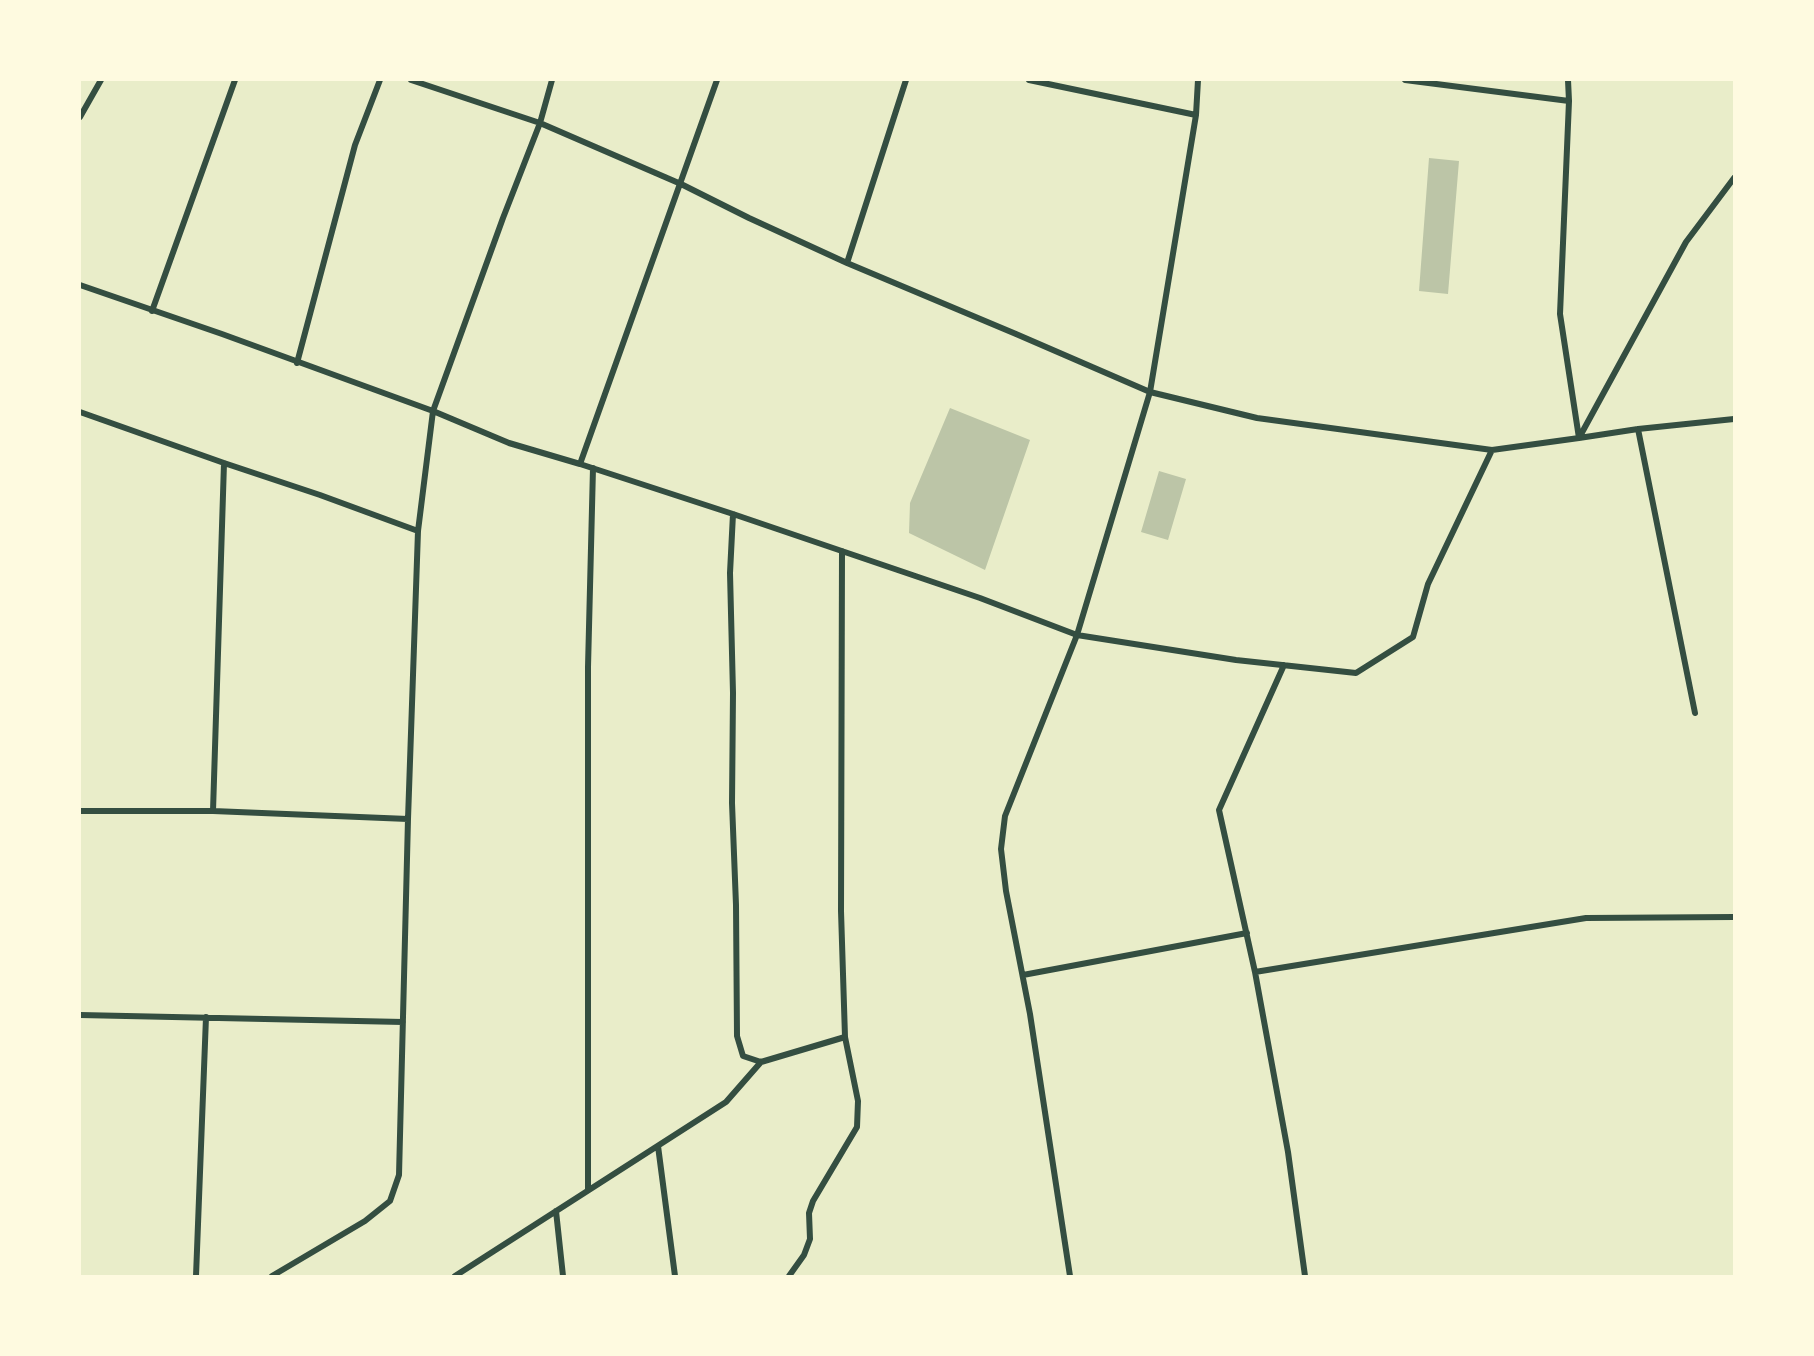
<!DOCTYPE html>
<html>
<head>
<meta charset="utf-8">
<style>
	body { margin:0 }
	#map { position:relative; width:1814px; height:1356px; overflow:hidden; background:#e9edc9; font-family:Commissioner,sans-serif }
	canvas { display:block }
	.frame { position:absolute; inset:0; border:81px solid #fefae0; pointer-events:none }
</style>
</head>
<body>
<div id="map">
<canvas width="1814" height="1356"></canvas>
<div class="frame"></div>
</div>
<script>
const c = document.querySelector('canvas').getContext('2d');
c.lineJoin = 'round';
function paint(path, color) { c.fillStyle = color; c.fill(path, 'evenodd'); }
const shape = rows => new Path2D(rows.map(r => 'M' + r).join(''));
function strokePath(path, color, width, dash) { c.strokeStyle = color; c.lineWidth = width; c.lineCap = dash ? 'butt' : 'round'; c.setLineDash(dash || []); c.stroke(path); }
paint(shape([
	[1429,158,1459,161,1448,294,1419,291],
	[950,408,1030,440,985,570,909,533,910,503],
	[1159,471,1186,479,1168,540,1141,532]
]), '#bcc5a7');
strokePath(shape([
	[411,80,540,123,681,184,749,218,847,263,1016,334,1150,392,1257,418,1492,450,1579,438,1686,242,1734,178],
	[1029,80,1196,115],
	[1405,80,1569,101],
	[1568,80,1569,101,1560,314,1579,438,1638,429,1734,419],
	[80,117,101,80],
	[847,263,906,80],
	[80,285,222,334,433,411,509,443,580,464,733,514,980,598,1077,635,1150,392,1196,115,1198,80],
	[152,311,235,80],
	[297,363,355,145,380,80],
	[80,412,224,463,320,495,418,531],
	[1638,429,1695,713],
	[580,464,717,80],
	[733,514,730,573,733,693,732,803,736,905,737,1036,743,1056,761,1062,845,1037],
	[1284,665,1219,810,1255,972,1288,1152,1305,1276],
	[80,811,213,811,408,819],
	[213,811,224,463],
	[1255,972,1586,918,1734,917],
	[1023,975,1247,933],
	[80,1015,403,1022],
	[658,1146,675,1276],
	[588,1190,588,667,593,468],
	[556,1211,563,1276],
	[196,1276,206,1017],
	[272,1276,365,1221,390,1201,399,1175,408,819,418,531,433,411,503,218,540,123,552,80],
	[455,1276,726,1102,761,1062],
	[789,1276,804,1255,810,1239,809,1213,813,1201,857,1127,858,1101,845,1037,841,911,842,551],
	[1070,1276,1030,1014,1006,891,1001,849,1005,816,1077,635,1236,660,1356,673,1413,637,1428,584,1492,450]
]), '#344e41', 6);
</script>
</body>
</html>
